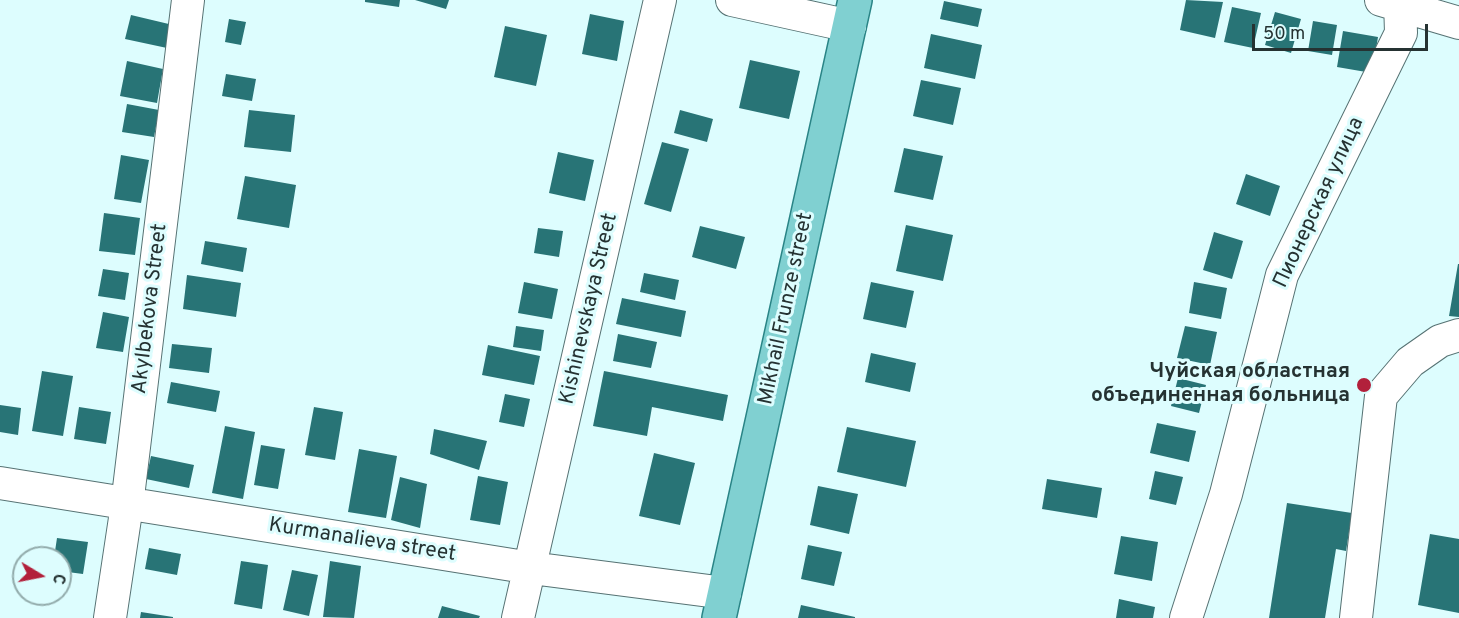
<!DOCTYPE html>
<html>
<head>
<meta charset="utf-8">
<style>
	body { margin:0 }
	#map { position:relative; width:1459px; height:618px; overflow:hidden; background:#ddfdfe; font-family:Overpass,sans-serif }
	canvas { display:block }
	.north { position:absolute; left:12px; top:546px; width:60px; height:60px; box-sizing:border-box; background:#ddfdfe; border:2px solid #93acac; border-radius:50%; rotate:100deg; font-size:16px; font-weight:700; line-height:24px; text-align:center; color:#253232 }
	.north::after { content:''; display:block; margin:auto; width:21px; height:27px; background:#b2203b; clip-path:polygon(50% 0,100% 100%,50% 72%,0 100%) }
	.scale { position:absolute; left:1252px; top:24px; width:176px; height:27px; box-sizing:border-box; border:3px solid #253232; border-top:0; padding-left:8px; font-size:18px; line-height:21px; white-space:nowrap; color:#253232; -webkit-text-stroke:4px #ddfdfe; paint-order:stroke }
</style>
</head>
<body>
<div id="map">
<canvas width="1459" height="618"></canvas>
<div class="north">С</div>
<div class="scale">50 m</div>
</div>
<script>
const c = document.querySelector('canvas').getContext('2d');
c.lineJoin = 'round';
function paint(path, color) { c.fillStyle = color; c.fill(path, 'evenodd'); }
const shape = rows => new Path2D(rows.map(r => 'M' + r).join(''));
function strokePath(path, color, width, dash) { c.strokeStyle = color; c.lineWidth = width; c.lineCap = dash ? 'butt' : 'round'; c.setLineDash(dash || []); c.stroke(path); }
function write(font, color, halo, rows, align = 'center') {
  c.font = font + ' Overpass,sans-serif'; c.lineWidth = 6; c.setLineDash([]); c.textBaseline = 'middle'; c.strokeStyle = halo; c.fillStyle = color; for (const [text, x, y, turn = 0] of rows) {
    c.save(); c.translate(x, y); c.rotate((+turn || 0) * Math.PI / 180); c.textAlign = isNaN(turn) ? turn : align; if (halo) c.strokeText(text, 0, 0); c.fillText(text, 0, 0); c.restore();
  }
}
paint(shape([
	[365,0,400,0,399,7,365,2],
	[415,0,449,0,446,9],
	[1186,0,1223,2,1215,38,1180,30],
	[944,1,982,9,978,27,940,19],
	[1232,7,1261,13,1253,48,1224,42],
	[1275,12,1301,19,1291,53,1265,45],
	[590,14,624,21,617,61,582,54],
	[131,15,173,25,167,48,125,39],
	[229,19,246,22,241,45,225,42],
	[1313,21,1337,25,1332,55,1308,51],
	[505,26,547,35,536,86,494,77],
	[1343,31,1378,37,1372,73,1337,67],
	[931,34,982,45,975,79,924,68],
	[750,60,800,71,789,119,739,108],
	[127,61,163,69,157,103,120,96],
	[226,74,256,79,252,101,222,96],
	[921,80,961,88,953,125,913,116],
	[127,104,159,110,154,137,122,132],
	[249,110,295,115,291,152,244,147],
	[680,110,713,119,707,142,674,133],
	[662,142,689,149,671,212,644,204],
	[904,148,943,156,933,200,894,192],
	[558,152,594,160,585,201,549,193],
	[121,155,149,160,141,203,114,199],
	[1246,174,1280,186,1270,216,1236,204],
	[245,176,296,185,289,228,237,219],
	[104,213,140,218,135,255,99,251],
	[906,225,953,235,943,281,896,271],
	[700,226,745,237,736,269,692,257],
	[538,228,563,231,559,257,534,253],
	[1214,232,1243,241,1232,279,1203,270],
	[205,241,247,248,243,272,201,264],
	[1458,264,1459,264,1459,317,1449,316],
	[103,269,129,273,125,300,98,296],
	[644,273,679,280,675,300,640,292],
	[187,275,241,283,236,317,183,309],
	[524,282,558,289,552,319,518,313],
	[871,282,914,291,906,328,863,319],
	[1194,282,1227,288,1221,319,1189,313],
	[622,298,686,311,681,337,616,324],
	[103,312,129,317,123,352,96,348],
	[516,326,544,330,541,351,513,347],
	[1185,326,1217,332,1210,365,1177,358],
	[618,334,657,342,651,368,613,361],
	[172,344,212,348,209,373,169,368],
	[488,345,540,356,534,385,482,375],
	[871,353,916,363,910,392,865,382],
	[42,371,73,376,63,436,32,431],
	[604,371,728,395,723,421,652,407,647,436,593,426],
	[1178,378,1206,385,1199,413,1171,406],
	[171,382,220,391,216,412,167,403],
	[505,394,530,399,524,427,499,422],
	[0,405,21,408,18,435,0,432],
	[79,407,111,412,106,444,74,439],
	[314,407,343,412,335,460,305,455],
	[1157,423,1196,431,1189,462,1150,453],
	[225,426,255,432,243,499,212,493],
	[847,427,916,441,906,487,837,472],
	[434,429,487,441,479,470,430,454],
	[261,445,285,449,278,489,254,485],
	[359,449,397,456,386,518,348,512],
	[654,453,695,463,680,525,639,516],
	[151,456,194,465,189,488,146,479],
	[1155,471,1183,477,1176,505,1149,499],
	[478,476,508,482,500,525,470,520],
	[400,477,427,484,420,528,391,520],
	[1047,479,1102,488,1097,518,1042,509],
	[818,486,858,494,849,534,810,525],
	[1287,503,1352,513,1346,551,1336,549,1325,618,1269,618],
	[1430,534,1459,539,1459,613,1418,605],
	[1121,536,1158,542,1152,581,1114,574],
	[57,538,88,542,83,574,60,571,60,558,54,558],
	[808,545,842,552,834,586,801,579],
	[149,548,181,554,177,575,145,569],
	[241,561,268,565,262,609,234,604],
	[330,561,361,566,354,618,323,617],
	[292,570,318,575,309,616,283,610],
	[1119,599,1155,607,1153,618,1116,618],
	[801,605,855,617,855,618,798,618],
	[442,606,480,616,479,618,438,618],
	[141,612,173,617,173,618,140,618]
]), '#287476');
const minor = shape([
	[732,0,850,26],
	[1381,0,1459,23],
	[0,483,531,568,725,593],
	[110,618,127,505,188,0],
	[518,618,660,0],
	[1186,618,1226,494,1282,275,1401,33,1400,0],
	[1356,618,1381,396,1410,362,1440,341,1459,335]
]);
const major = shape([
	[719,618,855,0]
]);
strokePath(minor, '#567273', 34);
strokePath(major, '#298486', 36);
strokePath(minor, '#fff', 32);
strokePath(major, '#80d0d1', 33);
for (const [x, y, r, color] of [
	[1364,385,8,"#b2203b"]
]) { const dot = new Path2D(); dot.arc(x, y, r, 0, 2 * Math.PI); c.fillStyle = color; c.fill(dot); strokePath(dot, '#ddfdfe', 2); }
write('21px', '#253232', '#ddfdfe', [
	["Пионерская улица",1320,203,-65],
	["Akylbekova Street",151,309,-83],
	["Kishinevskaya Street",590,309,-77],
	["Mikhail Frunze street",787,309,-78],
	["Kurmanalieva street",362,541,9]
]);
write('bold 21px', '#253232', '#ddfdfe', [
	["Чуйская областная",1350,373],
	["объединенная больница",1350,397]
], 'right');
</script>
</body>
</html>
